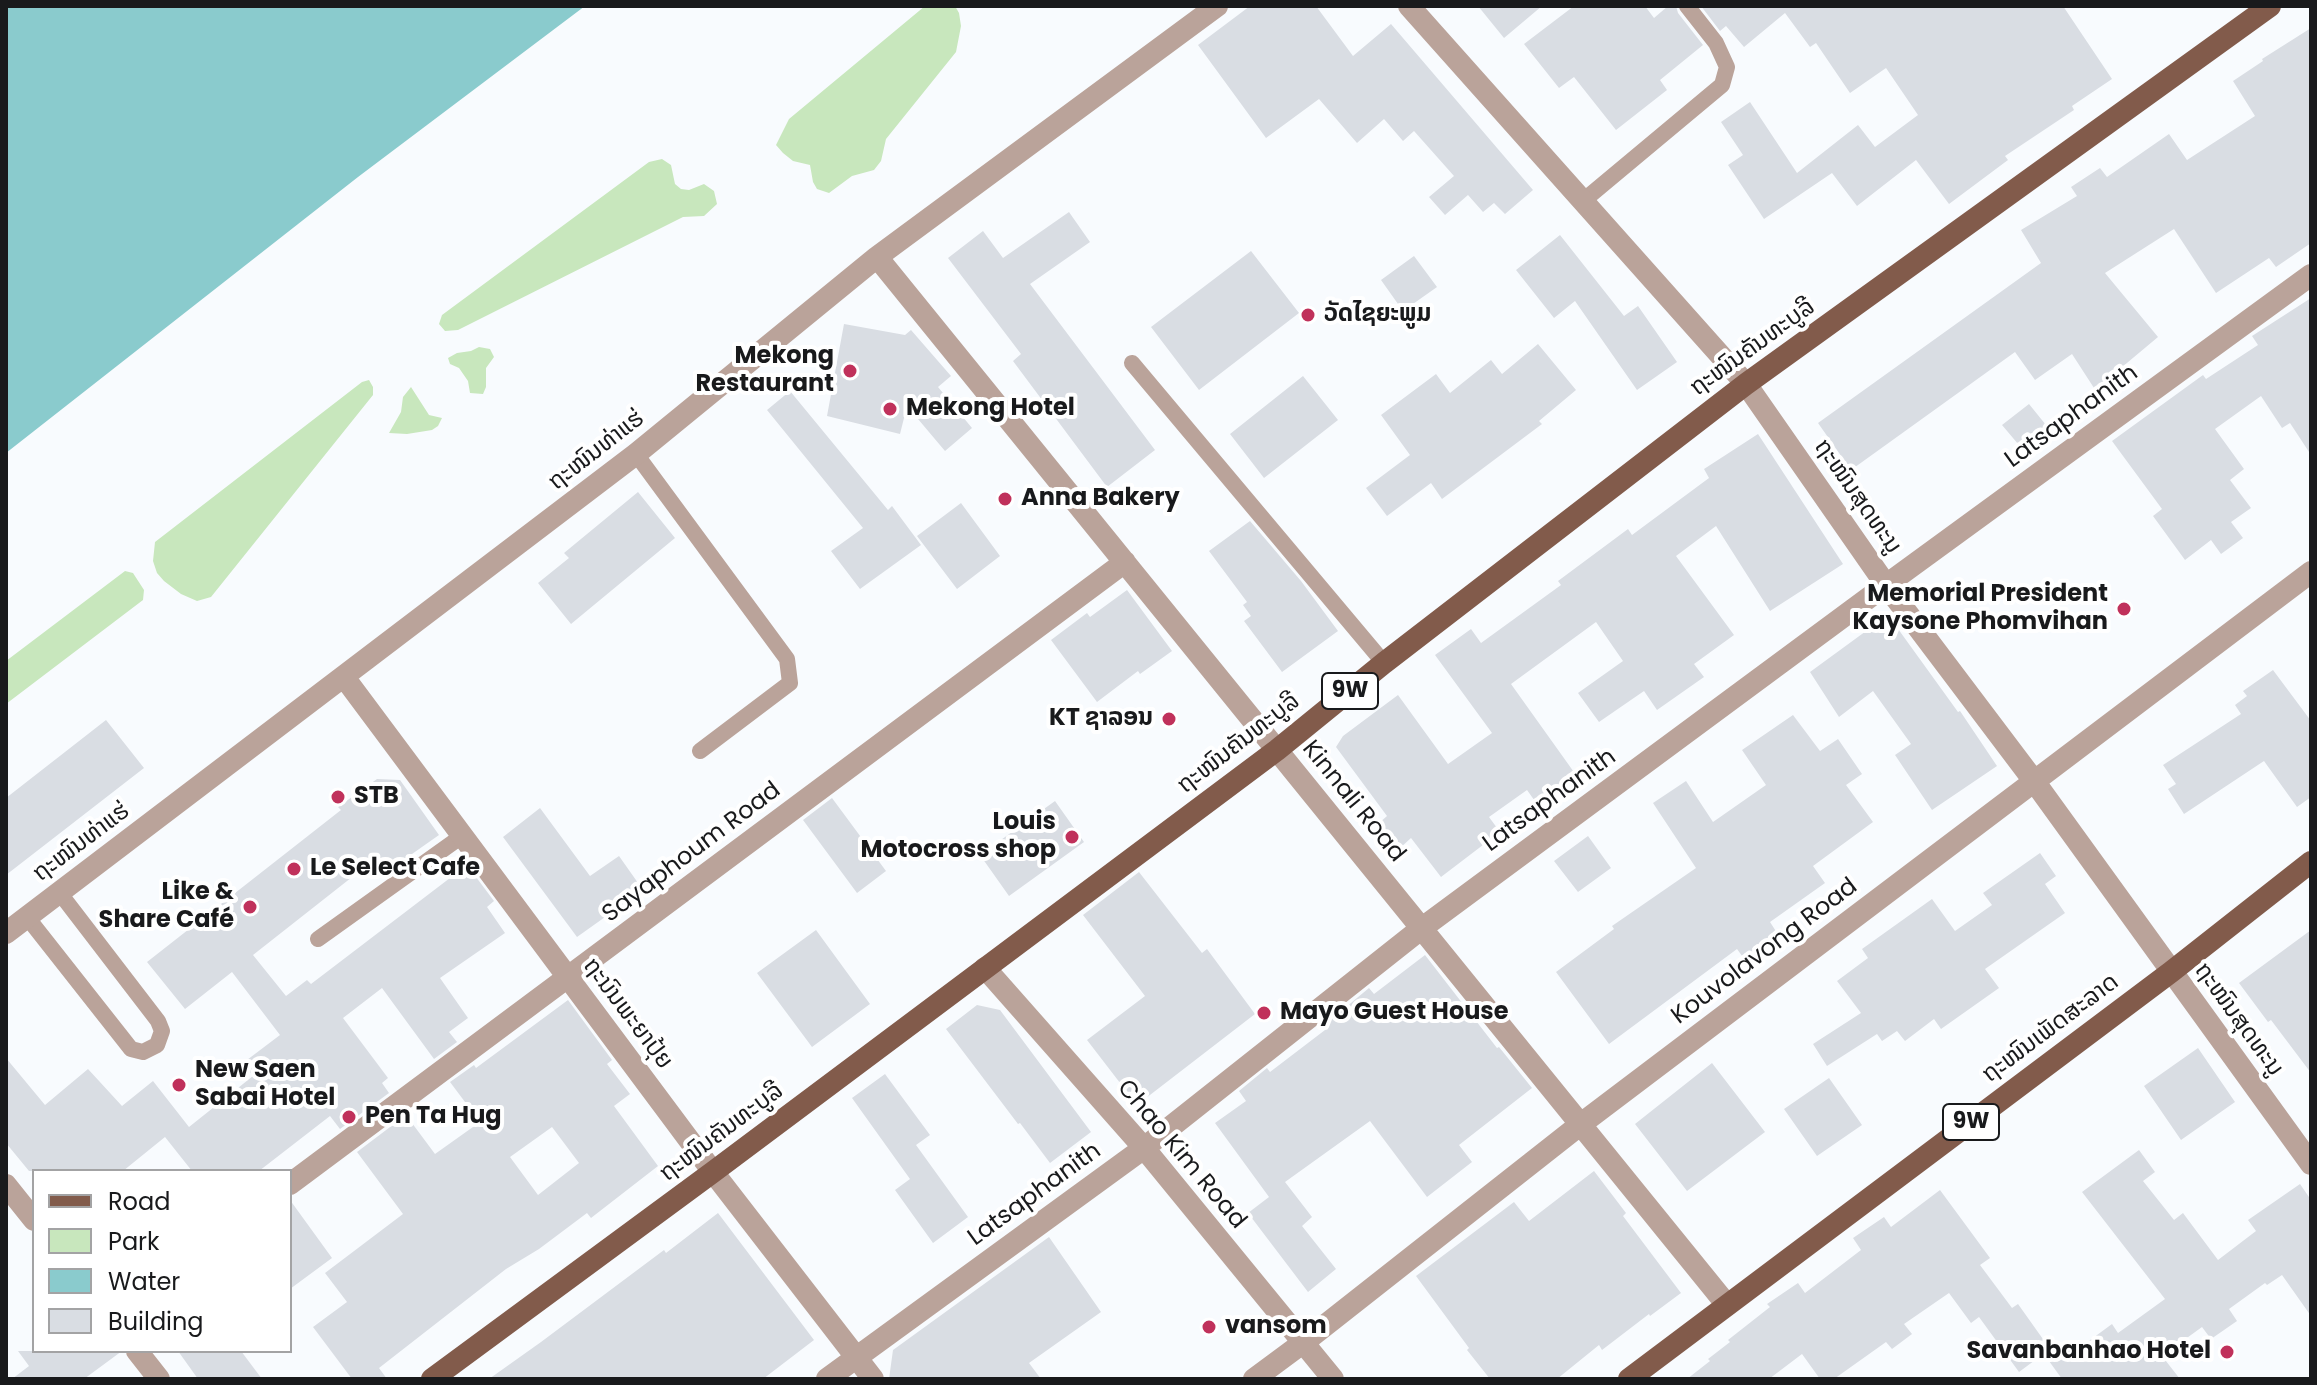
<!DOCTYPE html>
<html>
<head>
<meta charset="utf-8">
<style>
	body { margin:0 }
	#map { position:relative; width:2317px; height:1385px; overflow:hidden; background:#f8fbfe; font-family:Poppins,sans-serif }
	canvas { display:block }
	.frame { position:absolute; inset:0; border:8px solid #191a1c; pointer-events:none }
	.legend { position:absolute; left:32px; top:1169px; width:260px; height:184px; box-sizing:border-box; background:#fff; border:2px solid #a3a3a4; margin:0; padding:10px 14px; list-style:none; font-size:24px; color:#191a1c }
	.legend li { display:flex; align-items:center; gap:16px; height:40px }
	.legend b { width:40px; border:2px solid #a3a3a4 }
</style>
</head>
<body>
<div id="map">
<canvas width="2317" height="1385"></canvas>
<div class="frame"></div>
<ul class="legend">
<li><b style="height:10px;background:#825b4b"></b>Road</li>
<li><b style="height:22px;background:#c8e7bd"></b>Park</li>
<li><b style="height:22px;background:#8acbcd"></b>Water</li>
<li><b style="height:22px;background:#d9dde3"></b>Building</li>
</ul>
</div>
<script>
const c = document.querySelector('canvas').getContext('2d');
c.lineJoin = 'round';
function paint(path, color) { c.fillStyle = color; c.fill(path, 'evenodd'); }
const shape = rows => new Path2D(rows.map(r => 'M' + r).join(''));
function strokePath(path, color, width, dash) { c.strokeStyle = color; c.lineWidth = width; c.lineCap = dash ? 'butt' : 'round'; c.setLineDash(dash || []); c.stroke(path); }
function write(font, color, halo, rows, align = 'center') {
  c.font = font + ' Poppins,"Noto Sans Lao",sans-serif'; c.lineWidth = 8; c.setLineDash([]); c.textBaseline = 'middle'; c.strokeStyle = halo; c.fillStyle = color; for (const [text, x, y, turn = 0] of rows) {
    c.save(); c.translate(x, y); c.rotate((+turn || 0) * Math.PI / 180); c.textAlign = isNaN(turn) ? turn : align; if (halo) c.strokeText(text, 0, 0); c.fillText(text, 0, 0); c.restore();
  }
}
paint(shape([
	[925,6,955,6,959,13,961,26,956,52,886,139,881,161,874,170,852,176,829,193,817,189,813,182,810,165,793,161,783,153,776,145,789,119],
	[662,159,671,165,675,184,681,189,689,190,704,184,714,191,717,204,704,216,683,217,458,330,445,331,439,324,442,315,649,162],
	[479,347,490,349,494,357,486,368,486,387,483,394,470,393,468,381,459,368,450,364,448,358,457,353,471,351],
	[369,380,373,387,373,395,211,597,197,601,181,594,164,581,157,573,153,561,155,542,362,382],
	[411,387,429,415,442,418,438,426,432,430,407,434,389,433,401,412,403,397],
	[125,571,133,573,144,590,143,600,6,704,6,661]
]), '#c8e7bd');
paint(shape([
	[6,6,585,6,358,177,6,453]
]), '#8acbcd');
paint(shape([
	[1250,6,1316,6,1353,56,1391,24,1533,190,1505,214,1494,203,1483,212,1468,195,1445,215,1429,197,1454,176,1414,131,1403,141,1384,119,1357,143,1319,99,1266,138,1198,45],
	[1478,6,1542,6,1504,38],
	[1574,6,1645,6,1654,18,1668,6,1676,6,1678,13,1703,45,1660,80,1667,90,1616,130,1574,77,1559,88,1524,44],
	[1701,6,2063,6,2112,79,2072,106,2074,110,2005,156,2008,160,1949,204,1916,160,1857,206,1832,173,1764,219,1728,165,1743,155,1721,122,1750,102,1797,173,1858,125,1875,147,1918,115,1886,68,1850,93,1816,43,1810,47,1785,13,1744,47,1726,26,1720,31],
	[2311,28,2311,243,2276,267,2269,258,2216,293,2174,229,2105,273,2158,337,2109,378,2094,388,2072,354,2035,380,2015,352,1851,470,1818,423,2041,263,2021,230,2077,196,2071,187,2100,168,2107,177,2169,134,2187,160,2255,116,2233,81,2263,61,2262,59],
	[1069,212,1090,242,1030,284,1155,450,1107,487,1013,361,1021,354,948,258,983,231,1003,258],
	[1560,235,1624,316,1638,306,1677,362,1637,390,1575,301,1554,318,1516,270],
	[1251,251,1299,313,1199,390,1151,327],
	[1414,256,1437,287,1403,311,1381,280],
	[2311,298,2311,455,2290,423,2282,428,2261,396,2215,429,2244,469,2230,480,2251,508,2231,522,2243,538,2221,554,2211,540,2185,560,2153,516,2162,509,2112,441,2203,375,2206,379,2258,345,2252,336],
	[844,324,905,335,911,330,951,376,938,387,972,428,945,451,907,406,900,434,827,416],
	[1538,344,1576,390,1539,421,1542,424,1442,499,1431,483,1387,516,1366,488,1410,455,1381,415,1436,374,1450,393,1491,360,1502,374],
	[1303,376,1338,420,1264,478,1230,434],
	[790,391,888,510,892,506,921,545,860,589,831,551,863,528,767,410],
	[2029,404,2050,430,2024,451,2002,425],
	[1758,434,1843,564,1770,611,1716,526,1676,556,1734,635,1694,664,1704,677,1657,710,1644,691,1599,722,1578,693,1623,661,1596,622,1511,684,1576,775,1537,804,1527,790,1489,817,1500,832,1441,877,1411,838,1400,848,1378,824,1387,816,1336,747,1343,736,1398,695,1448,764,1492,733,1435,655,1471,629,1481,643,1561,585,1558,581,1628,529,1632,535,1709,478,1704,469],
	[638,492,675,538,571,624,538,583,569,558,564,553],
	[961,503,1000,556,957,589,917,536],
	[1250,521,1301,581,1338,631,1282,672,1244,621,1251,616,1243,605,1247,602,1209,551],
	[1127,590,1172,651,1140,674,1138,671,1097,702,1051,640,1087,613,1090,617],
	[1888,615,1958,712,1960,711,1997,766,1932,810,1895,755,1911,744,1873,691,1839,717,1810,672],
	[2273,670,2311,721,2311,797,2297,807,2264,761,2184,814,2168,789,2176,784,2163,765,2241,714,2235,705,2247,696,2243,691],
	[1793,715,1820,751,1838,739,1862,774,1846,785,1873,822,1813,866,1825,883,1770,922,1779,936,1745,960,1737,949,1609,1044,1556,972,1614,929,1612,926,1696,868,1653,803,1686,781,1713,822,1766,785,1742,750],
	[106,720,144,768,6,875,6,798],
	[377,779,400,780,439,835,385,873,375,859,253,955,286,996,307,980,311,984,467,865,494,901,487,907,505,933,440,978,468,1018,449,1032,457,1042,434,1059,382,988,343,1018,388,1078,382,1083,389,1093,340,1129,330,1116,259,1171,192,1171,165,1137,123,1171,29,1171,6,1143,6,1058,45,1105,88,1069,122,1106,153,1081,189,1127,253,1076,243,1063,280,1035,232,972,185,1009,147,962,341,810,338,807],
	[832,798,886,871,857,893,803,820],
	[1055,801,1084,842,1009,896,980,855],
	[540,808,590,876,619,856,643,890,577,937,503,837],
	[1588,836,1611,868,1578,892,1554,861],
	[2040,853,2056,876,2045,884,2065,913,1985,969,1999,988,1941,1029,1934,1019,1905,1041,1897,1031,1882,1041,1877,1034,1827,1066,1813,1044,1861,1013,1837,981,1868,958,1862,949,1932,899,1955,931,1992,905,1983,893],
	[1139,872,1202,953,1207,949,1255,1014,1137,1105,1087,1040,1145,996,1083,915],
	[816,930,870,1004,812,1047,757,973],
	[2311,930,2311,1073,2271,1020,2268,1022,2239,983],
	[1425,955,1497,1048,1499,1047,1532,1088,1459,1145,1472,1162,1427,1197,1370,1121,1285,1182,1312,1217,1302,1226,1336,1269,1308,1292,1248,1213,1269,1197,1215,1123,1246,1101,1239,1091,1267,1068,1270,1072,1325,1030,1322,1027,1369,988,1374,994],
	[568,1000,612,1060,607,1064,630,1094,614,1106,658,1166,591,1218,587,1213,539,1249,506,1269,379,1368,387,1379,352,1379,313,1327,347,1302,325,1273,403,1214,357,1152,406,1115,435,1154,480,1122,450,1082,474,1065,476,1068],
	[552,1127,579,1163,538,1195,510,1157],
	[977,1005,1000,1010,1091,1132,1050,1163,1020,1123,1018,1124,946,1029],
	[2198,1048,2235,1102,2181,1140,2144,1086],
	[1712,1063,1765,1132,1687,1191,1635,1124],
	[885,1074,930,1135,916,1145,968,1217,933,1243,895,1190,910,1179,852,1098],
	[1829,1078,1862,1125,1817,1156,1784,1109],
	[2139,1150,2155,1172,2143,1181,2174,1220,2183,1213,2218,1260,2256,1231,2248,1220,2300,1184,2311,1200,2311,1316,2282,1275,2267,1285,2265,1283,2229,1309,2237,1321,2211,1339,2202,1327,2162,1356,2180,1379,2062,1379,2049,1361,2078,1340,2082,1346,2112,1324,2118,1333,2165,1299,2082,1192],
	[1594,1171,1626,1213,1623,1216,1681,1293,1650,1316,1649,1314,1602,1350,1599,1345,1557,1379,1490,1379,1467,1350,1469,1348,1416,1276,1514,1202,1529,1221],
	[1940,1190,1990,1258,1980,1265,2012,1308,2018,1304,2050,1349,2019,1372,1979,1317,1971,1323,1949,1293,1904,1324,1912,1334,1892,1349,1886,1342,1834,1379,1820,1379,1802,1354,1769,1379,1687,1379,1710,1361,1708,1359,1730,1342,1728,1340,1770,1307,1767,1304,1798,1283,1805,1293,1861,1250,1853,1238,1884,1217,1891,1227],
	[290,1200,332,1258,290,1289],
	[718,1213,814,1340,763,1379,489,1379,541,1342,664,1250,666,1253],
	[1049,1237,1101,1312,1029,1363,1041,1379,889,1379,893,1350],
	[18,1351,122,1351,84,1379,12,1379,29,1366],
	[178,1351,241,1351,262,1379,198,1379]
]), '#d9dde3');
strokePath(shape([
	[1583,201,1722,85,1727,67,1716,43,1687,6],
	[1132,363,1384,663],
	[636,454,787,659,790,683,700,751],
	[27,917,131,1049,143,1052,157,1045,162,1031,158,1021,59,892],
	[318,939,462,836]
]), '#baa39a', 16);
strokePath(shape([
	[1409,6,1746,384,1886,585,2034,781,2311,1164],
	[877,257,1727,1305],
	[344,677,713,1172,873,1379],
	[6,933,636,454,877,257,1217,6],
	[985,968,1144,1148,1333,1379],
	[290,1184,1125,562],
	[6,1185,34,1220],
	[137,1351,159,1379],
	[827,1379,1144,1148,1422,928,1886,585,2311,275],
	[1254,1379,1304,1342,1581,1124,2311,572]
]), '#baa39a', 22);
strokePath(shape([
	[432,1379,713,1172,1277,750,1384,663,1746,384,2270,6],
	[1629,1379,2171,972,2311,862]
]), '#825b4b', 22);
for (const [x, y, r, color] of [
	[1308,315,8,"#c0315b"],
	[850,371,8,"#c0315b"],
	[890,409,8,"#c0315b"],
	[1005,499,8,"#c0315b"],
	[2124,609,8,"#c0315b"],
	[1169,719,8,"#c0315b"],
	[338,797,8,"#c0315b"],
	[1072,837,8,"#c0315b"],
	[294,869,8,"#c0315b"],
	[250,907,8,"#c0315b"],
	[1264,1013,8,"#c0315b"],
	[179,1085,8,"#c0315b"],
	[349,1117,8,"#c0315b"],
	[1209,1327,8,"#c0315b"],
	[2227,1352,8,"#c0315b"]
]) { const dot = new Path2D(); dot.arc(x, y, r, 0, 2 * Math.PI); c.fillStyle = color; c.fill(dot); strokePath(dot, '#fff', 3); }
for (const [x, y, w] of [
	[1350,691,56],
	[1971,1122,56]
]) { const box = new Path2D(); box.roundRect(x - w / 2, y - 18, w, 36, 6); c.fillStyle = '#fff'; c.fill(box); strokePath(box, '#191a1c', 2); }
write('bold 22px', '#191a1c', null, [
	["9W",1350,691],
	["9W",1971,1122]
]);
write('bold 24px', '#191a1c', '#fff', [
	["ວັດໄຊຍະພູມ",1324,315],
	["Mekong",834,357,"right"],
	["Restaurant",834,385,"right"],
	["Mekong Hotel",906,409],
	["Anna Bakery",1021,499],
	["Memorial President",2108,595,"right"],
	["Kaysone Phomvihan",2108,623,"right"],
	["KT ຊາລອນ",1153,719,"right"],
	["STB",354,797],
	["Louis",1056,823,"right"],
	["Motocross shop",1056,851,"right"],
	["Le Select Cafe",310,869],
	["Like &",234,893,"right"],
	["Share Café",234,921,"right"],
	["Mayo Guest House",1280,1013],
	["New Saen",195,1071],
	["Sabai Hotel",195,1099],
	["Pen Ta Hug",365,1117],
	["vansom",1225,1327],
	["Savanbanhao Hotel",2211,1352,"right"]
], 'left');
write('24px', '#191a1c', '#fff', [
	["ຖະໜົນຄັນທະບູລີ",1753,348,-36],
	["Latsaphanith",2072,417,-36],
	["ຖະໜົນທ່າແຮ່",597,451,-38],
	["ຖະໜົນສຸດທະນູ",1857,497,55],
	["ຖະໜົນຄັນທະບູລີ",1239,744,-38],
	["Latsaphanith",1550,801,-36],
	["Kinnali Road",1353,802,51],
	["ຖະໜົນທ່າແຮ່",82,843,-37],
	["Sayaphoum Road",692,853,-37],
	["Kouvolavong Road",1765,952,-37],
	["ຖະນົນພະຍາປຸ້ຍ",627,1014,53],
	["ຖະໜົນສຸດທະນູ",2238,1020,54],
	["ຖະໜົນເພັດສະລາດ",2051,1029,-37],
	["ຖະໜົນຄັນທະບູລີ",722,1133,-37],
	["Chao Kim Road",1181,1155,50],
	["Latsaphanith",1035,1195,-36]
]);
</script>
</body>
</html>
